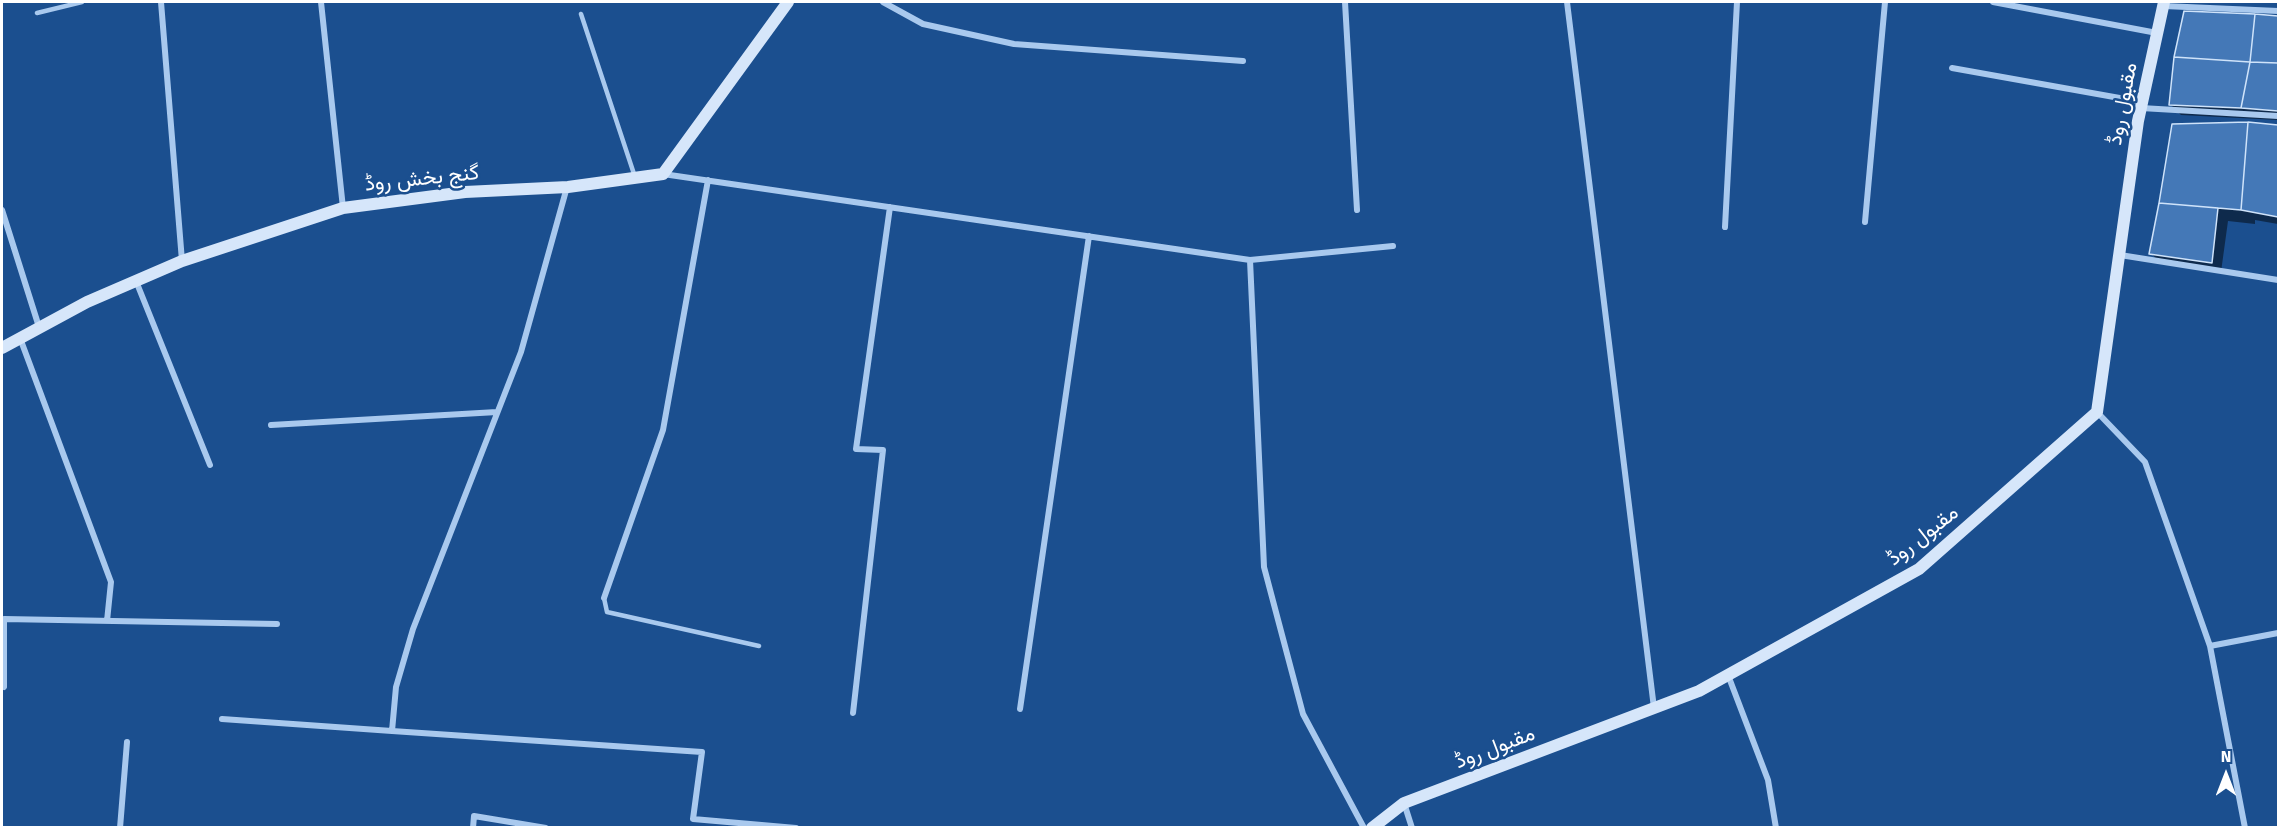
<!DOCTYPE html>
<html>
<head>
<meta charset="utf-8">
<style>
	body { margin:0 }
	#map { position:relative; width:2280px; height:829px; overflow:hidden; background:#1b4f8f; font-family:"Fira Sans",sans-serif }
	canvas { display:block }
	.frame { position:absolute; inset:0; border:3px solid #fff; pointer-events:none }
	.north { position:absolute; left:2196px; top:745px; width:60px; height:60px; -webkit-text-stroke:4px #1b4f8f; paint-order:stroke; rotate:0deg; font-size:16px; font-weight:700; line-height:24px; text-align:center; color:#fff }
	.north::after { content:''; display:block; margin:auto; width:21px; height:27px; background:#fff; clip-path:polygon(50% 0,100% 100%,50% 72%,0 100%) }
</style>
</head>
<body>
<div id="map">
<canvas width="2280" height="829"></canvas>
<div class="frame"></div>
<div class="north">N</div>
</div>
<script>
const c = document.querySelector('canvas').getContext('2d');
c.lineJoin = 'round';
function paint(path, color) { c.fillStyle = color; c.fill(path, 'evenodd'); }
const shape = rows => new Path2D(rows.map(r => 'M' + r).join(''));
function strokePath(path, color, width, dash) { c.strokeStyle = color; c.lineWidth = width; c.lineCap = dash ? 'butt' : 'round'; c.setLineDash(dash || []); c.stroke(path); }
function write(font, color, halo, rows, align = 'center') {
  c.font = font + ' "Fira Sans",Vazirmatn,sans-serif'; c.lineWidth = 5; c.setLineDash([]); c.textBaseline = 'middle'; c.strokeStyle = halo; c.fillStyle = color; for (const [text, x, y, turn = 0] of rows) {
    c.save(); c.translate(x, y); c.rotate((+turn || 0) * Math.PI / 180); c.textAlign = isNaN(turn) ? turn : align; if (halo) c.strokeText(text, 0, 0); c.fillText(text, 0, 0); c.restore();
  }
}
paint(shape([
	[2256,16,2278,18,2278,120,2181,115,2171,105],
	[2248,124,2278,126,2278,224,2255,220,2255,224,2228,221,2221,272,2161,264,2151,253]
]), '#0007');
const building = shape([
	[2184,11,2255,14,2250,62,2174,57,2184,11],
	[2255,14,2278,16,2278,63,2250,62,2255,14],
	[2174,57,2250,62,2241,108,2169,105,2174,57],
	[2250,62,2278,63,2278,111,2241,108,2250,62],
	[2248,122,2241,210,2159,203,2172,124,2248,122],
	[2248,122,2278,125,2278,217,2241,210,2248,122],
	[2159,203,2218,208,2212,263,2149,254,2159,203]
]);
paint(building, '#4478b7');
strokePath(building, '#cfe3fa', 1.5);
strokePath(shape([
	[37,13,82,2],
	[581,14,635,177],
	[604,598,607,612,759,646]
]), '#a9c9ee', 4.5);
strokePath(shape([
	[161,2,182,261],
	[321,2,343,208],
	[883,2,923,24,1014,44,1243,61],
	[1345,2,1357,210],
	[1567,2,1654,708],
	[1993,2,2157,33],
	[2164,6,2278,11],
	[1952,68,2142,102],
	[2141,108,2278,116],
	[663,174,1250,260,1393,246],
	[567,187,521,352,413,629,396,687,392,731,702,752,693,819,796,828],
	[2,210,39,327],
	[1865,222,1885,2],
	[1725,227,1737,2],
	[2120,255,2278,280],
	[1250,260,1264,567,1303,714,1364,828],
	[136,281,210,465],
	[20,338,111,582,107,621],
	[2097,412,2145,462,2210,646,2245,828],
	[271,425,497,412],
	[604,598,663,430,708,180],
	[2210,646,2278,633],
	[1728,675,1768,780,1776,828],
	[2,686,4,687,4,619,277,624],
	[1020,709,1089,236],
	[853,713,883,450,856,449,890,207],
	[222,719,392,731],
	[1404,803,1412,828],
	[120,828,127,742],
	[473,828,474,816,546,828]
]), '#a9c9ee', 6);
strokePath(shape([
	[2,348,87,302,182,261,343,208,465,192,568,187,663,174,788,2],
	[1372,828,1404,803,1699,691,1919,569,2097,412,2138,121,2164,2]
]), '#d6e6fa', 12);
write('21px', '#fff', '#1b4f8f', [
	["مقبول روڈ",2123,104,-79],
	["گنج بخش روڈ",422,179,-6],
	["مقبول روڈ",1923,536,-38],
	["مقبول روڈ",1495,748,-21]
]);
</script>
</body>
</html>
